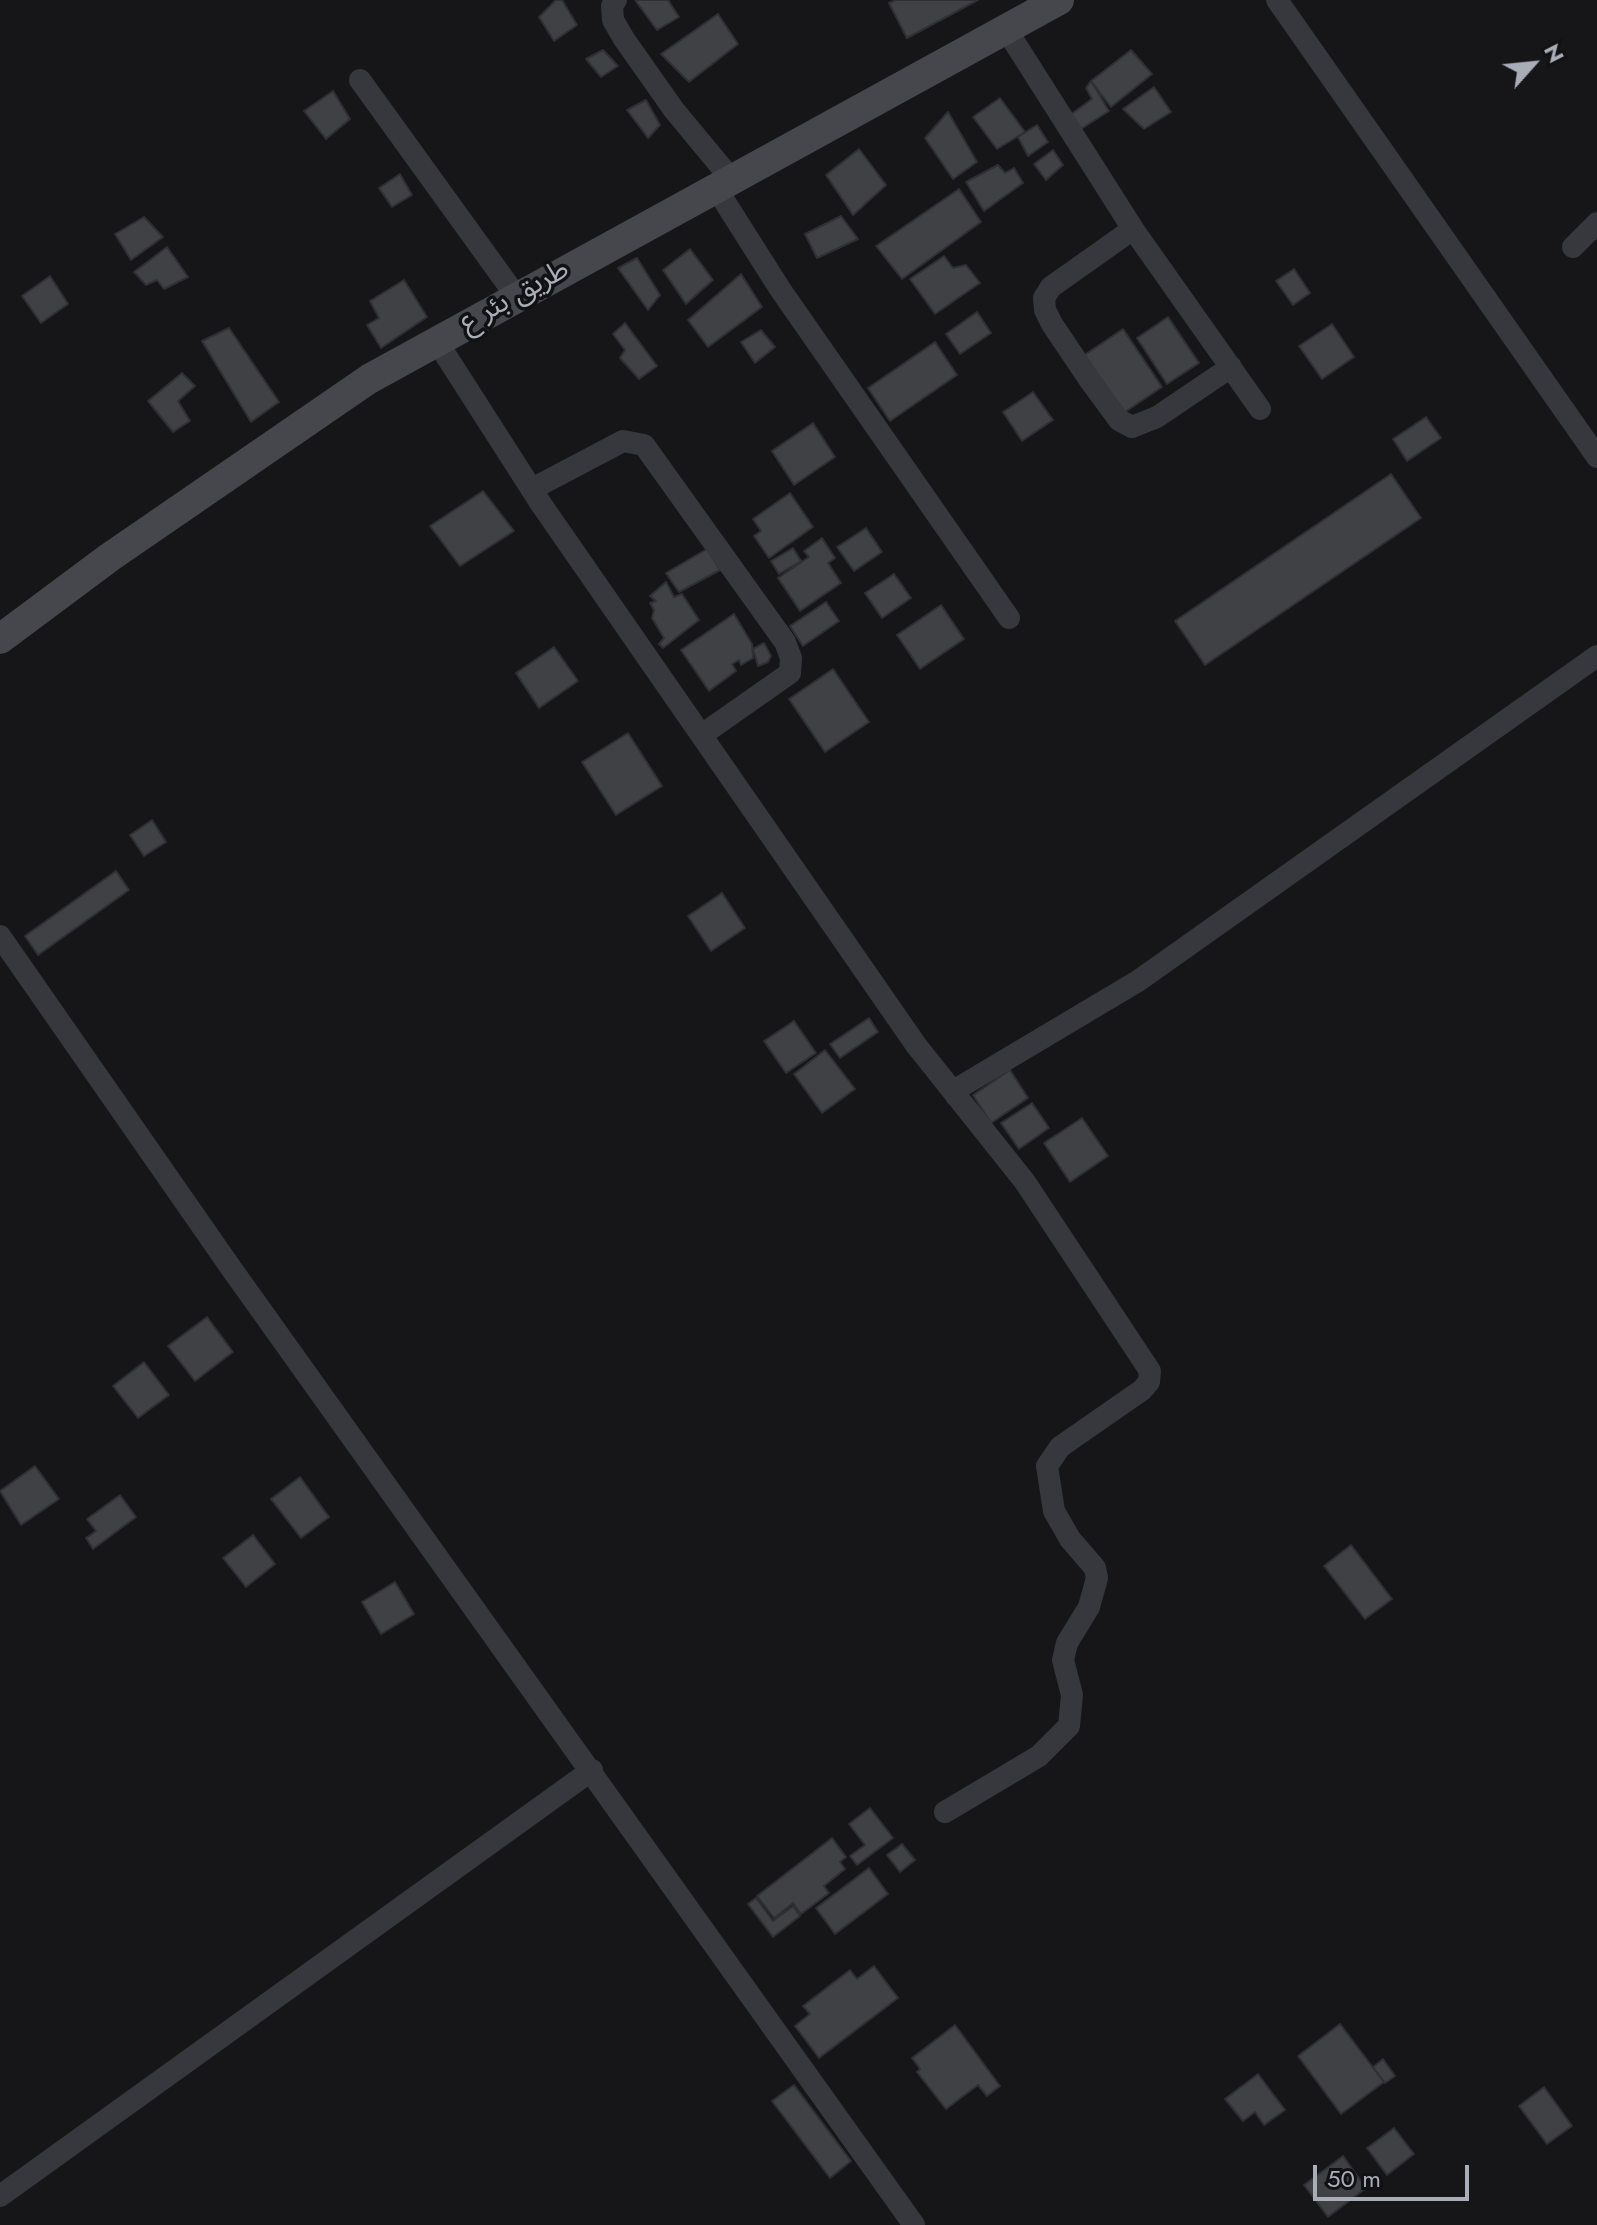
<!DOCTYPE html>
<html>
<head>
<meta charset="utf-8">
<style>
	body { margin:0 }
	#map { position:relative; width:1597px; height:2225px; overflow:hidden; background:#161618; font-family:Jost,sans-serif }
	canvas { display:block }
	.north { position:absolute; left:1493px; top:24px; width:80px; height:80px; -webkit-text-stroke:6px #111113; paint-order:stroke; rotate:63deg; font-size:22px; font-weight:700; line-height:32px; text-align:center; color:#a8adb8 }
	.north::after { content:''; display:block; margin:auto; width:28px; height:36px; background:#a8adb8; clip-path:polygon(50% 0,100% 100%,50% 72%,0 100%) }
	.scale { position:absolute; left:1313px; top:2165px; width:156px; height:36px; box-sizing:border-box; border:4px solid #a8adb8; border-top:0; padding-left:10px; font-size:24px; line-height:28px; white-space:nowrap; color:#a8adb8; -webkit-text-stroke:6px #111113; paint-order:stroke }
</style>
</head>
<body>
<div id="map">
<canvas width="1597" height="2225"></canvas>
<div class="north">N</div>
<div class="scale">50 m</div>
</div>
<script>
const c = document.querySelector('canvas').getContext('2d');
c.lineJoin = 'round';
function paint(path, color) { c.fillStyle = color; c.fill(path, 'evenodd'); }
const shape = rows => new Path2D(rows.map(r => 'M' + r).join(''));
function strokePath(path, color, width, dash) { c.strokeStyle = color; c.lineWidth = width; c.lineCap = dash ? 'butt' : 'round'; c.setLineDash(dash || []); c.stroke(path); }
function write(font, color, halo, rows, align = 'center') {
  c.font = font + ' Jost,"Noto Sans Arabic",sans-serif'; c.lineWidth = 7; c.setLineDash([]); c.textBaseline = 'middle'; c.strokeStyle = halo; c.fillStyle = color; for (const [text, x, y, turn = 0] of rows) {
    c.save(); c.translate(x, y); c.rotate((+turn || 0) * Math.PI / 180); c.textAlign = isNaN(turn) ? turn : align; if (halo) c.strokeText(text, 0, 0); c.fillText(text, 0, 0); c.restore();
  }
}
const building = shape([
	[556,0,562,0,577,25,554,41,539,17,556,0],
	[635,0,668,0,679,17,657,30,635,0],
	[896,0,978,0,907,38,889,3,896,0],
	[718,14,738,44,689,82,661,54,718,14],
	[603,50,618,66,601,77,586,59,603,50],
	[1131,50,1152,74,1111,107,1091,81,1131,50],
	[1091,81,1109,111,1081,129,1070,115,1092,99,1086,88,1091,81],
	[1154,87,1171,112,1144,129,1123,109,1154,87],
	[333,91,350,119,326,139,304,111,333,91],
	[1000,98,1025,132,997,149,973,117,1000,98],
	[646,100,660,125,648,138,627,110,646,100],
	[948,112,977,162,953,179,925,138,948,112],
	[1037,125,1048,142,1028,156,1018,137,1037,125],
	[859,149,886,185,853,215,826,175,859,149],
	[1053,150,1063,165,1046,180,1034,164,1053,150],
	[998,165,1005,173,1014,168,1023,183,984,211,966,182,998,165],
	[400,174,412,195,392,207,379,188,400,174],
	[959,189,981,222,902,279,876,246,959,189],
	[841,216,858,239,817,258,805,234,841,216],
	[144,217,163,237,131,260,115,234,144,217],
	[167,247,188,277,164,289,157,280,146,285,134,272,167,247],
	[690,249,713,280,686,304,663,270,690,249],
	[944,256,953,268,966,265,980,283,935,314,910,279,944,256],
	[637,258,660,295,648,310,618,268,637,258],
	[1294,269,1310,293,1293,305,1276,281,1294,269],
	[741,274,762,307,708,347,688,320,741,274],
	[50,276,68,304,41,323,22,296,50,276],
	[404,280,427,317,381,348,367,325,379,318,370,301,404,280],
	[977,312,991,333,960,354,946,334,977,312],
	[1168,317,1199,363,1167,384,1137,338,1168,317],
	[625,323,657,366,639,379,620,358,625,350,613,334,625,323],
	[1332,324,1354,357,1322,379,1299,346,1332,324],
	[229,328,279,402,251,422,202,341,229,328],
	[1123,329,1162,387,1122,414,1083,356,1123,329],
	[761,330,775,347,755,363,741,342,761,330],
	[935,342,957,375,890,421,868,388,935,342],
	[182,373,195,386,178,401,190,421,173,432,148,401,182,373],
	[1033,392,1053,420,1022,441,1003,412,1033,392],
	[1426,417,1441,438,1407,461,1393,439,1426,417],
	[813,423,835,457,794,485,772,451,813,423],
	[1391,474,1421,518,1205,665,1175,621,1391,474],
	[483,491,514,531,460,566,430,526,483,491],
	[790,493,813,527,769,558,754,536,761,531,753,519,790,493],
	[866,528,882,552,854,571,837,547,866,528],
	[822,538,835,558,828,563,841,583,800,611,778,578,809,557,804,551,822,538],
	[793,548,801,561,779,574,771,561,793,548],
	[707,549,720,570,679,592,666,573,707,549],
	[894,574,911,598,882,618,865,593,894,574],
	[666,582,674,597,682,594,699,620,663,648,659,644,664,638,652,618,654,610,650,603,656,601,650,596,666,582],
	[826,602,839,621,803,646,790,626,826,602],
	[941,605,964,639,920,669,897,635,941,605],
	[734,614,752,644,753,658,741,665,739,660,732,664,736,671,709,691,681,650,734,614],
	[764,643,771,656,768,662,758,666,753,649,764,643],
	[554,647,578,681,539,708,516,673,554,647],
	[833,669,869,722,825,752,789,699,833,669],
	[628,733,662,786,616,815,582,762,628,733],
	[152,820,166,842,144,856,130,835,152,820],
	[116,871,129,890,38,955,25,936,116,871],
	[722,893,745,928,711,951,688,916,722,893],
	[869,1018,878,1032,840,1058,830,1044,869,1018],
	[794,1021,816,1053,786,1073,764,1041,794,1021],
	[825,1050,855,1089,822,1113,794,1074,825,1050],
	[1010,1070,1028,1098,991,1123,973,1095,1010,1070],
	[1032,1103,1049,1128,1019,1149,1001,1123,1032,1103],
	[1082,1118,1108,1156,1070,1182,1044,1143,1082,1118],
	[207,1317,233,1352,195,1381,168,1346,207,1317],
	[144,1362,169,1395,138,1418,113,1386,144,1362],
	[35,1466,59,1499,21,1525,0,1491,35,1466],
	[300,1477,329,1517,301,1538,271,1499,300,1477],
	[120,1495,136,1517,93,1549,86,1538,96,1531,87,1519,120,1495],
	[253,1535,275,1564,246,1587,223,1558,253,1535],
	[1351,1545,1392,1599,1365,1619,1324,1566,1351,1545],
	[395,1582,414,1614,381,1634,362,1602,395,1582],
	[870,1808,893,1838,857,1865,850,1856,865,1845,849,1824,870,1808],
	[832,1838,846,1857,840,1862,845,1869,824,1886,829,1893,801,1914,793,1903,774,1918,757,1896,832,1838],
	[902,1844,915,1860,900,1872,887,1855,902,1844],
	[869,1868,888,1894,835,1934,816,1908,869,1868],
	[756,1898,773,1921,793,1906,800,1916,773,1937,748,1904,756,1898],
	[874,1966,898,1998,819,2058,795,2026,810,2014,803,2006,850,1970,857,1979,874,1966],
	[1340,2024,1384,2082,1341,2114,1298,2056,1340,2024],
	[955,2025,1000,2086,987,2096,978,2085,946,2109,917,2072,920,2069,912,2058,955,2025],
	[1383,2059,1395,2076,1385,2083,1373,2067,1383,2059],
	[1258,2074,1285,2110,1264,2125,1255,2112,1243,2121,1225,2099,1258,2074],
	[794,2085,851,2161,830,2178,772,2101,794,2085],
	[1544,2087,1572,2126,1547,2144,1519,2106,1544,2087],
	[1394,2128,1414,2154,1387,2175,1367,2148,1394,2128],
	[1343,2156,1366,2188,1328,2217,1304,2185,1343,2156]
]);
paint(building, '#404145');
strokePath(building, '#303034', 2);
strokePath(shape([
	[616,0,612,6,613,20,624,39,674,110,732,180],
	[1277,0,1597,457],
	[1006,29,1133,229,1260,409],
	[360,80,516,296],
	[716,188,780,289,1009,618],
	[1133,229,1051,287,1044,298,1045,310,1052,324,1091,382,1119,420,1132,427,1157,417,1231,367],
	[1573,247,1597,223],
	[436,340,541,504,916,1045,1025,1182,1150,1371,1149,1382,1142,1390,1060,1447,1047,1466,1054,1511,1070,1539,1095,1568,1097,1578,1089,1607,1067,1643,1063,1660,1072,1695,1069,1726,1039,1756,945,1812],
	[532,489,623,441,644,445,785,642,791,658,790,673,703,734],
	[0,936,231,1268,914,2225],
	[956,1096,960,1087,1138,981,1597,656],
	[0,2196,592,1770]
]), '#37383d', 22);
strokePath(shape([
	[0,639,110,557,369,379,1059,0]
]), '#45474d', 30);
write('28px', '#a8adb8', '#111113', [
	["طريق بئر ع",515,297,-29]
]);
</script>
</body>
</html>
